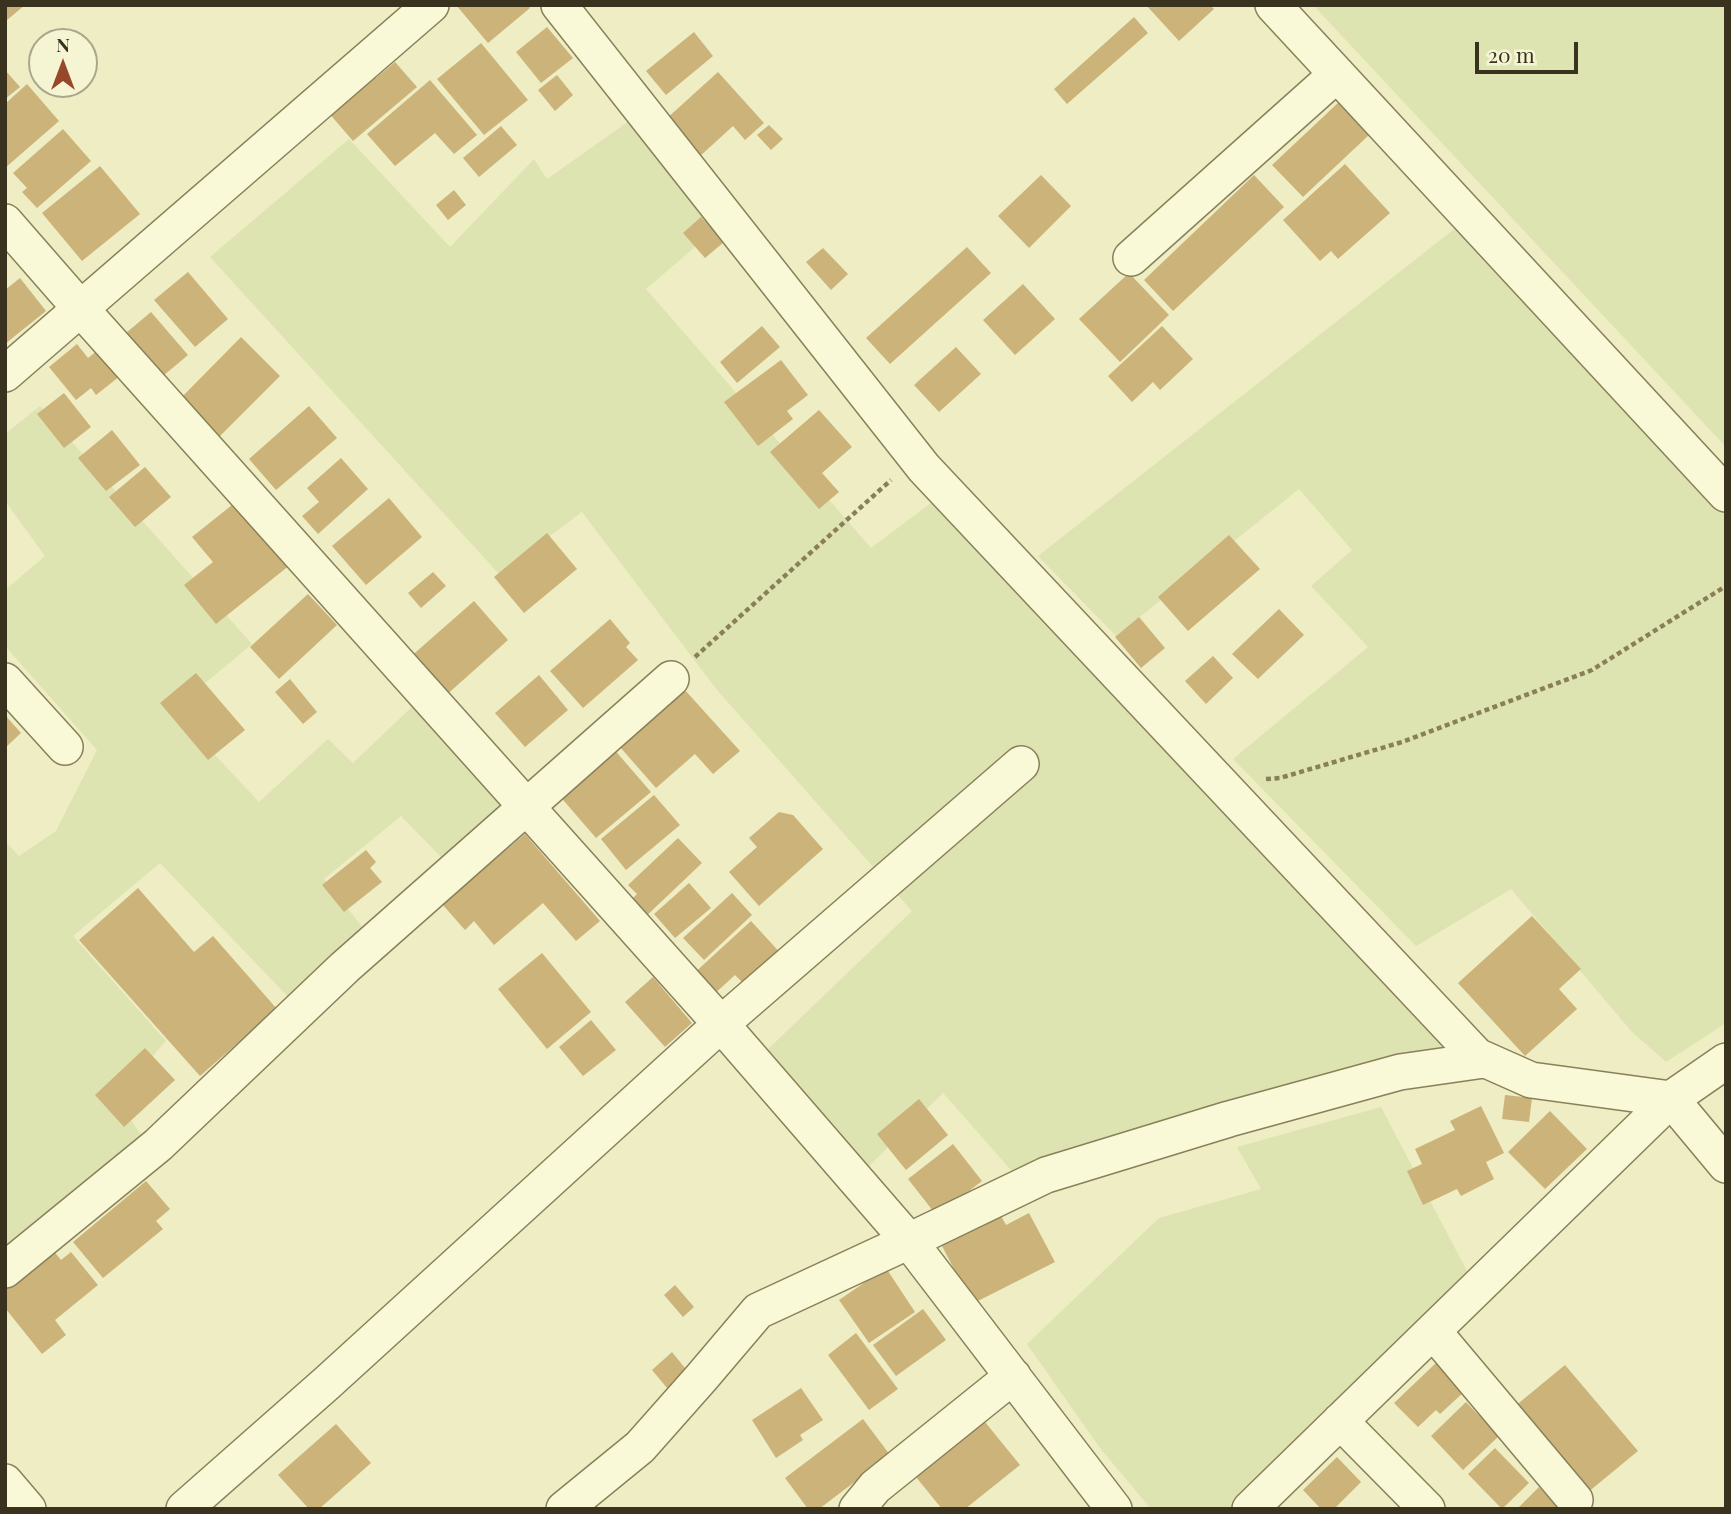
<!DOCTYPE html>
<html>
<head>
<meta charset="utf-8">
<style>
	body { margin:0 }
	#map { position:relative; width:1731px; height:1514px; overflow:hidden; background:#eeedc4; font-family:"Playfair Display",serif }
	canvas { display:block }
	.frame { position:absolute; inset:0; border:7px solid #39321e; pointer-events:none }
	.north { position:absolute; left:28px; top:28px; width:70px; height:70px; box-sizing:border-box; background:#f5f5d3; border:2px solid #aaa78b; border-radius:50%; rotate:0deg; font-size:19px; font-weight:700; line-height:28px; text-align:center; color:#39321e }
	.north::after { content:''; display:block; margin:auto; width:24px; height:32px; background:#97482a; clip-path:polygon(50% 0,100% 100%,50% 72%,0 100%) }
	.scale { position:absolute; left:1475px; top:42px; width:103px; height:32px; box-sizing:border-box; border:4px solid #39321e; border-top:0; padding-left:9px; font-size:21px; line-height:24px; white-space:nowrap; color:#39321e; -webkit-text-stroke:5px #f5f5d3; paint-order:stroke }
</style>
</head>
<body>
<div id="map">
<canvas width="1731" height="1514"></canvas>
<div class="frame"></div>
<div class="north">N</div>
<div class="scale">20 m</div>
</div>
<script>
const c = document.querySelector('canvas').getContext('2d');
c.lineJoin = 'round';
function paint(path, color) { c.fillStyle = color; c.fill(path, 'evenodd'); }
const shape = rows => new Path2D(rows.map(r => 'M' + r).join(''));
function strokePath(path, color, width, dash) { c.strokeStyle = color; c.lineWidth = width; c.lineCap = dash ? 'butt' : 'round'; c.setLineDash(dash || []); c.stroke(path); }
paint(shape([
	[1313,5,1726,5,1726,447],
	[632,119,717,228,646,289,871,548,935,500,1458,1055,1141,1133,1011,1170,943,1093,868,1167,765,1052,912,911,717,690,582,512,499,574,210,257,349,139,450,247,534,159,547,179],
	[1458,226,1726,513,1726,1023,1666,1062,1632,1032,1511,889,1416,946,1233,759,1368,647,1311,586,1352,550,1299,489,1116,636,1038,556],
	[40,406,252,644,173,710,259,802,328,739,353,763,417,702,511,803,445,861,401,816,324,879,368,934,294,1003,160,863,73,936,166,1041,115,1098,142,1136,5,1251,5,841,19,856,56,831,97,750,5,646,5,590,45,556,5,501,5,434],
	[1381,1107,1469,1275,1233,1509,1151,1509,1100,1448,1027,1344,1159,1218,1261,1189,1237,1147]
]), '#dee4b1');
paint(shape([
	[5,5,25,5,7,20,5,19],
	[456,5,528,5,530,8,488,43],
	[1146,5,1210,5,1214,9,1179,41],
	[1134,17,1148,33,1067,104,1054,89],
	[547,27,573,58,541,83,516,52],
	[694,32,713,56,666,95,646,71],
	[481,43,528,100,484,135,437,79],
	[395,62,417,87,353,141,328,112,373,74,376,78],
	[5,70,20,87,5,99],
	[718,72,764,123,745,140,733,126,699,157,665,120],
	[557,75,573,95,555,111,538,90],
	[430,80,477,135,454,154,435,133,395,166,367,134],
	[27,84,59,121,5,168,5,104],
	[1339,102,1370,134,1303,197,1272,165],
	[769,125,783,139,771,150,757,135],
	[501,126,517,145,479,177,463,158],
	[63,129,91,161,37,208,22,192,27,188,13,173],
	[1345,164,1390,213,1338,259,1331,251,1320,261,1283,220],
	[100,166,140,214,82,261,42,213],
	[1041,175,1071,206,1029,248,998,216],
	[1254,175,1284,207,1173,311,1144,280],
	[454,190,466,205,448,220,436,205],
	[701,217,724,242,705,258,683,233],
	[967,247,991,273,890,364,866,338],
	[823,248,848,274,831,290,806,262],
	[188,272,228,319,195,347,154,300],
	[1129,273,1169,315,1120,362,1079,319],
	[20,278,46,311,5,344,5,290],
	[1023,284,1055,319,1015,355,983,320],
	[151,312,188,355,157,381,120,338],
	[762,326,780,347,737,383,720,362],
	[1162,326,1193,359,1160,390,1153,382,1132,402,1108,376],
	[241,337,280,376,218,438,179,400],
	[77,344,88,358,98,350,120,376,96,395,91,388,76,400,49,367],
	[956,347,981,374,939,412,914,385],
	[781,360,808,395,787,411,793,419,758,446,724,402],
	[64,393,91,427,64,448,37,414],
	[309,406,337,438,276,490,249,459],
	[819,410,852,447,822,473,839,492,819,509,770,452],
	[112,430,140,465,106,491,78,458],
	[341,458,368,489,318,534,302,516,319,502,307,488],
	[145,467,171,497,135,527,109,497],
	[389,498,422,537,366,585,332,546],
	[237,501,290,565,216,624,184,585,213,562,192,537],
	[547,533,577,569,524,613,494,577],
	[1229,535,1260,569,1188,631,1158,597],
	[433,572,446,586,421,608,408,593],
	[308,594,337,625,279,679,250,647],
	[474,601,508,640,443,698,408,659],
	[1279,609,1304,635,1258,679,1232,654],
	[1139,617,1165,648,1141,668,1115,637],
	[610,619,630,643,626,647,638,660,583,708,550,671],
	[1213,656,1233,678,1206,704,1185,681],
	[196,673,245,730,208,760,160,703],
	[539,675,568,710,525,747,495,713],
	[290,679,317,712,303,724,275,692],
	[684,689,740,751,713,774,695,754,656,788,620,747],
	[5,715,21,733,5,748],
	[612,747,651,792,596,838,558,794],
	[654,795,680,825,626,870,601,839],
	[779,812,793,815,823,849,759,906,729,872,757,847,749,838],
	[525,834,600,921,576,941,543,903,494,945,474,921,465,930,442,904],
	[678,838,702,863,641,921,626,905,637,894,628,885],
	[366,850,376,862,370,868,382,882,344,912,322,885],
	[689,883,711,908,675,938,654,914],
	[138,888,194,952,213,936,277,1009,200,1076,79,940],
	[732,893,752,915,704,960,683,938],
	[1532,916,1581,969,1559,989,1577,1009,1525,1056,1458,983],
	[751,921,784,957,749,989,735,975,711,997,691,976],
	[542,953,591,1012,547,1049,498,989],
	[653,977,692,1023,665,1047,625,1002],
	[591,1020,616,1050,583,1076,559,1047],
	[145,1048,175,1080,124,1127,95,1095],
	[1505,1095,1532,1098,1529,1122,1502,1119],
	[919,1099,948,1135,906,1170,877,1134],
	[1481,1106,1504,1153,1486,1162,1494,1179,1461,1196,1457,1189,1423,1205,1407,1171,1422,1164,1415,1149,1455,1130,1450,1121],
	[1550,1111,1587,1149,1545,1189,1508,1152],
	[953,1144,982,1181,937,1216,908,1179],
	[146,1181,170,1209,156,1221,163,1229,103,1278,73,1242],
	[999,1212,1006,1225,1029,1213,1055,1262,972,1304,940,1242],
	[52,1249,61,1260,71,1252,98,1285,55,1320,66,1335,42,1354,5,1308,5,1287],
	[886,1268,915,1312,869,1343,839,1300],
	[675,1285,694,1307,683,1317,664,1295],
	[923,1309,946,1340,896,1376,873,1345],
	[856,1333,898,1389,869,1410,828,1355],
	[672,1352,693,1378,673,1395,652,1370],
	[1437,1362,1465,1391,1440,1414,1436,1410,1418,1427,1394,1403],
	[1565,1365,1638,1451,1587,1493,1514,1407],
	[801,1388,823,1420,800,1435,803,1440,776,1458,752,1420],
	[1466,1402,1499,1436,1463,1470,1431,1436],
	[863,1419,890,1455,819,1509,808,1509,785,1478],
	[985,1422,1020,1465,965,1509,942,1509,916,1477],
	[336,1424,371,1463,319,1509,309,1509,278,1475],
	[1495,1448,1529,1483,1502,1509,1468,1474],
	[1337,1457,1361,1482,1334,1509,1321,1509,1303,1490],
	[1539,1487,1560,1509,1517,1509]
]), '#ccb37a');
const street = shape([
	[559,5,924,468,1477,1056,1531,1080,1671,1099,1726,1165],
	[1273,5,1726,494],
	[5,222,80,308,721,1024,909,1241,1114,1509],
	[1131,258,1337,74],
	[5,374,431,5],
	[5,681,65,747],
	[5,1270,158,1145,345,967,671,679],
	[1433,1331,1575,1500],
	[1340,1421,1427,1509],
	[5,1482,28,1509],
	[184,1509,327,1383,721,1024,1021,764],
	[564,1509,640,1447,702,1377,758,1311,909,1241,1046,1175,1229,1119,1400,1072,1484,1060],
	[857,1509,875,1487,1013,1376],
	[1250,1509,1671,1099,1726,1061]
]);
strokePath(street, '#89805a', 38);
strokePath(shape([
	[695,657,891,480],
	[1266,779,1280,778,1402,742,1592,670,1726,586]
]), '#89805a', 4.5, [5, 3.5]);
strokePath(street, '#f9f8d7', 35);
</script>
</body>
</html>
